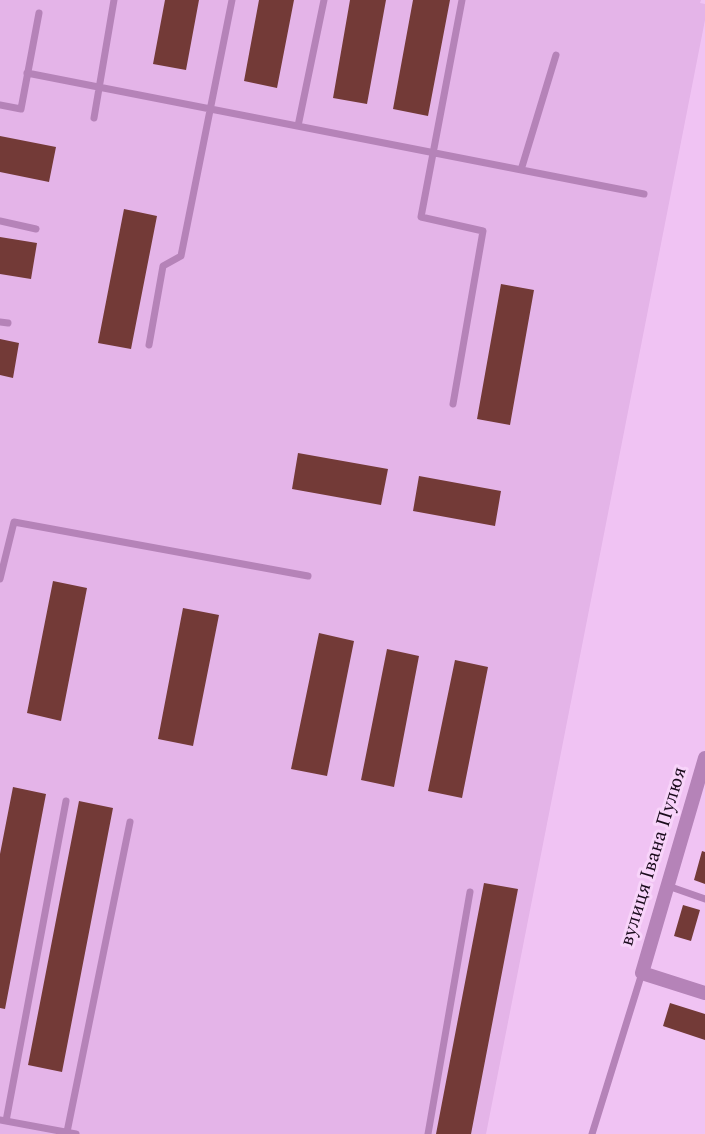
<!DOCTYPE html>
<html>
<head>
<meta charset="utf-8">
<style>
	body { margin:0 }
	canvas { display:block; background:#f0c3f3 }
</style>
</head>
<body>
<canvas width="705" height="1134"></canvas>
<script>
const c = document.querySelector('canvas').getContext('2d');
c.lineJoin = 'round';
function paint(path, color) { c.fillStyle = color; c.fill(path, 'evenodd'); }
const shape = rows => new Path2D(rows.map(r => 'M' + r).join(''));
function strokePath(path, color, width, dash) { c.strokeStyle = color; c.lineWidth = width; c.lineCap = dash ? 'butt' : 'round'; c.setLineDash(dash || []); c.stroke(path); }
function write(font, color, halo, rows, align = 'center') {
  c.font = font + ' Spectral,serif'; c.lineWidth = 6; c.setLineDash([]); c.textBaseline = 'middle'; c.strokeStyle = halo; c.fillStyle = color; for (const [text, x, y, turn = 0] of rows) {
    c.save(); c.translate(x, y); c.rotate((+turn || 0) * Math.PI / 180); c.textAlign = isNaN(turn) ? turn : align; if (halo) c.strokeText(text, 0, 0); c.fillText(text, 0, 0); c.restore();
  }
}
paint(shape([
	[0,0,701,0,700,3,705,4,705,20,486,1134,0,1134]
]), '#e4b4e8');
paint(shape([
	[165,0,199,0,186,70,153,64],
	[259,0,294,0,277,88,244,81],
	[350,0,386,0,367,104,333,98],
	[413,0,450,0,428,116,393,109],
	[0,136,56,147,49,182,0,172],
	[124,209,157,216,131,349,98,343],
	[0,237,37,243,31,279,0,274],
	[501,284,534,290,510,425,477,419],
	[0,339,19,343,13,378,0,375],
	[298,453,388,469,381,505,292,489],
	[419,476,501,491,495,526,413,511],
	[53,581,87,588,61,721,27,713],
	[183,608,219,615,193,746,158,739],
	[319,633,354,641,327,776,291,769],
	[387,649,419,656,394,787,361,780],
	[455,660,488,667,462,798,428,791],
	[13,787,46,794,5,1009,0,1008,0,854],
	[79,801,113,808,62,1072,28,1065],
	[702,851,705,852,705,884,694,880],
	[484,883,518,889,471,1134,436,1134],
	[683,905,700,910,691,941,674,936],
	[670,1003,705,1014,705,1040,663,1026]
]), '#733a37');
strokePath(shape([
	[27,73,644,194],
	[0,105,21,109,39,13],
	[94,118,114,0],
	[298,126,324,0],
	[521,170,556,55],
	[0,221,36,229],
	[0,322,8,323],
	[149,345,163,266,181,256,232,0],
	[453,404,483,231,421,217,462,0],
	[0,579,14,522,308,576],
	[668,886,705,899],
	[0,1120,76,1134],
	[6,1121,66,801],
	[67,1132,130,822],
	[428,1134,470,892],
	[592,1134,642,973]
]), '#b583b8', 7);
strokePath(shape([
	[705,758,642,973,705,993]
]), '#b583b8', 14);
write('20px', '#1a0b1c', '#f8d4fa', [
	["вулиця Івана Пулюя",655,857,-73]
]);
</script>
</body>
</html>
